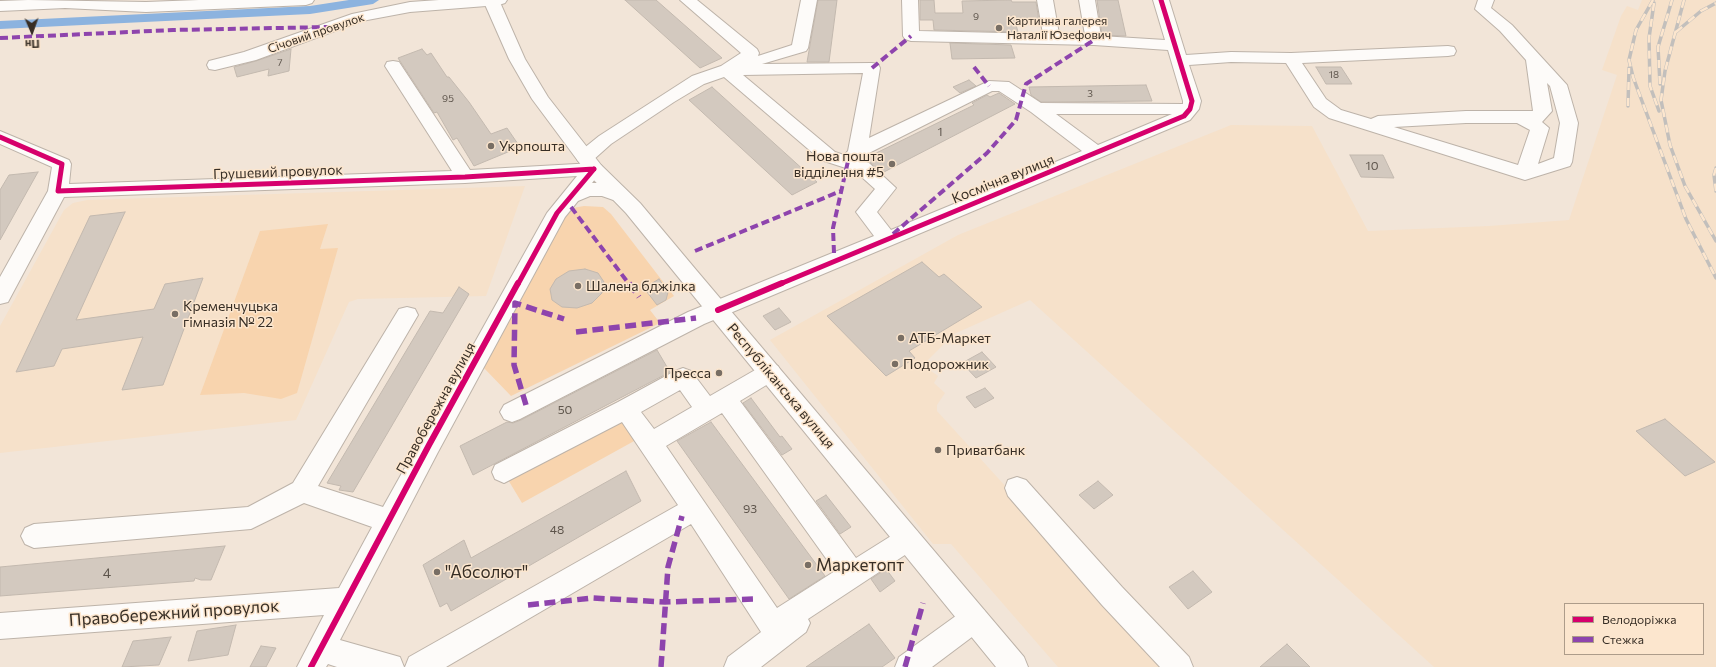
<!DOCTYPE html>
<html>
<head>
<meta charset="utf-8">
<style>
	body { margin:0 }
	#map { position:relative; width:1716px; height:667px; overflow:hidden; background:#f2e5d8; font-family:Commissioner,sans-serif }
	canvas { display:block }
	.legend { position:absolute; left:1564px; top:603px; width:140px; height:52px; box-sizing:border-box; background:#fce6ce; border:1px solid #ad9c8a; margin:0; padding:5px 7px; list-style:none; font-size:12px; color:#372e25 }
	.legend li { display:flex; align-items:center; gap:8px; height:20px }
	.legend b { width:20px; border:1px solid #ad9c8a }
	.north { position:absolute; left:12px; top:12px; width:40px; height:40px; -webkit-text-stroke:3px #fce6ce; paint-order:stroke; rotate:178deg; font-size:11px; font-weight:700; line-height:16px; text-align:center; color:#372e25 }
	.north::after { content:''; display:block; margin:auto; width:14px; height:18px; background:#372e25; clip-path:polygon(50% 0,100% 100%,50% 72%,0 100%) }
</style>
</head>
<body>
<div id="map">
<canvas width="1716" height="667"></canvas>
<ul class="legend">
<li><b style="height:5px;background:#d6006c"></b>Велодоріжка</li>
<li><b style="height:5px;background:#8e44ad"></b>Стежка</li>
</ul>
<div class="north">Пн</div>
</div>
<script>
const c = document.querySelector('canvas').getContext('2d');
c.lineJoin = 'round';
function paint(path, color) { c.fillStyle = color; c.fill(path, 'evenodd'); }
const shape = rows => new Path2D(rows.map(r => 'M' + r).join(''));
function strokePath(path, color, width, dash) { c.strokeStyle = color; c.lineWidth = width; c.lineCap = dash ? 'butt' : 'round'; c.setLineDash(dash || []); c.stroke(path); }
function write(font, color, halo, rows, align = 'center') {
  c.font = font + ' Commissioner,sans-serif'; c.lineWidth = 3; c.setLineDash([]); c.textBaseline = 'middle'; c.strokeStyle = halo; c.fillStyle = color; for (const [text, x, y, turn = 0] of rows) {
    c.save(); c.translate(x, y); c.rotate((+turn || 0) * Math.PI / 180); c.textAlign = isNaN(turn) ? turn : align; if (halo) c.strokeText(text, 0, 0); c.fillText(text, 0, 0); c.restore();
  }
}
paint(shape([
	[1642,0,1716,0,1716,667,1434,667,1030,300,954,334,923,365,938,376,934,383,945,393,937,405,937,411,1170,667,1058,667,951,544,933,544,770,340,958,235,1231,125,1312,126,1368,231,1489,226,1569,220,1617,75,1602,70,1621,16,1627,6,1638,10],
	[1565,604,1703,604,1703,654,1565,654],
	[525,186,486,296,358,299,349,302,296,420,0,453,0,326,64,210,73,203,87,200]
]), '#f6e1ca');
paint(shape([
	[584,206,603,207,611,214,674,296,650,310,660,323,511,396,483,367,565,215,573,208],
	[328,224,320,249,338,248,297,393,281,399,244,393,200,395,260,231],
	[626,409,645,435,522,503,504,473]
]), '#f8d4ae');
paint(shape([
	[349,0,379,0,373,4,310,14,0,29,0,21,310,6,349,0]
]), '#8cb3df');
const building = shape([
	[625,0,656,0,722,58,700,68,625,0],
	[818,0,837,0,829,62,807,62,818,0],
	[920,0,934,0,935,13,963,13,962,1,1011,0,1012,2,1036,2,1039,21,1015,21,1018,32,934,30,933,20,920,20,920,0],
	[1097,0,1118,0,1126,36,1102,35,1097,0],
	[950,43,1011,45,1015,58,952,59,950,43],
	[291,49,289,71,268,76,269,69,237,77,234,67,256,61,291,49],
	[422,49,427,55,431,53,447,77,449,77,469,102,491,134,507,128,520,147,474,166,457,138,453,140,437,112,434,113,398,58,422,49],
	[1316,67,1341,67,1352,84,1326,84,1316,67],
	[969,80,976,86,960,93,953,87,969,80],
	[1146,85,1152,101,1041,102,1031,95,1029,87,1146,85],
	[712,87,817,182,792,195,689,100,712,87],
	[999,93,1015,104,882,173,870,162,864,159,974,105,972,103,987,95,990,97,999,93],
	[1350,155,1383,155,1394,178,1361,177,1350,155],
	[38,172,0,240,0,190,9,175,38,172],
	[125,212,76,320,154,309,165,284,203,278,163,385,122,390,143,337,62,349,54,366,16,372,90,216,125,212],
	[922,262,939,277,944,274,982,307,909,351,915,358,886,376,827,316,922,262],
	[585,269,598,273,604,282,602,293,592,303,577,308,562,307,552,300,550,289,556,279,569,271,585,269],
	[659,279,668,292,666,300,657,305,644,288,659,279],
	[459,287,469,294,353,492,339,490,341,486,327,483,430,311,443,313,459,287],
	[779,308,791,322,775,330,763,316,779,308],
	[657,350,670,372,473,475,460,446,507,422,513,423,521,420,657,350],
	[982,352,996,367,976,378,962,363,982,352],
	[985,388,994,398,975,408,966,397,985,388],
	[751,398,780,437,782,436,792,449,782,455,743,403,751,398],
	[1665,419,1715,462,1685,476,1636,431,1665,419],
	[711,422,825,576,789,599,677,441,711,422],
	[626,471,641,501,451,611,447,603,440,607,423,565,464,540,471,558,626,471],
	[1098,481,1113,495,1094,509,1079,495,1098,481],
	[826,495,851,527,840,534,816,501,826,495],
	[225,546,211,580,201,580,195,578,194,581,0,596,0,567,225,546],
	[886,569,895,581,880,592,871,579,886,569],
	[1193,571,1212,592,1188,609,1169,587,1193,571],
	[869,624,895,658,882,667,806,667,869,624],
	[236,625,228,655,188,661,197,631,236,625],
	[171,637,159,665,122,667,133,641,171,637],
	[1287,644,1310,667,1260,667,1287,644],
	[261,646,276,648,266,667,250,667,261,646]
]);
paint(building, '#d3c9bf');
strokePath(building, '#c3b9af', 1);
const minor = shape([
	[28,0,146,2,199,0,314,0,312,3,306,5,146,12,65,8,0,11,0,1,28,0],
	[439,0,507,0,505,3,499,5,410,12,362,21,256,60,215,70,209,69,207,65,209,61,244,52,352,14,410,2,439,0],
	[680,0,697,0,757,49,759,53,758,56,792,45,801,0,817,0,808,48,806,51,762,64,872,63,878,64,880,68,869,138,989,81,1009,82,1041,103,1183,104,1183,101,1168,50,1094,45,911,41,905,39,903,36,902,0,918,0,919,31,1043,34,1037,0,1053,0,1059,34,1085,35,1079,0,1095,0,1101,36,1165,40,1153,0,1169,0,1186,55,1231,52,1291,53,1448,46,1454,47,1456,51,1454,55,1448,56,1302,63,1326,99,1341,110,1371,119,1378,116,1466,111,1533,111,1526,60,1500,31,1475,9,1478,0,1494,0,1491,8,1512,25,1567,85,1578,123,1572,162,1570,166,1525,180,1329,118,1314,107,1286,63,1231,62,1189,65,1201,101,1199,109,1190,120,704,324,520,419,512,422,504,419,500,412,504,405,688,312,874,236,856,212,875,189,855,171,821,160,724,77,704,84,674,102,611,144,592,161,585,163,578,161,576,157,578,153,599,136,692,76,721,66,741,53,680,0],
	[863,73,848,151,844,155,835,152,743,75,863,73],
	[1547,83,1550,86,1560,123,1554,158,1538,164,1549,128,1542,122,1552,111,1547,83],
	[992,91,999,91,1031,112,1082,151,891,230,877,212,896,188,869,163,861,160,869,153,992,91],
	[1056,114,1172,114,1098,145,1056,114],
	[1466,123,1517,123,1530,130,1518,165,1394,127,1466,123],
	[393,61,399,62,470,170,594,163,601,165,603,169,592,183,604,183,611,184,626,190,629,195,626,200,619,202,602,196,590,196,578,201,565,217,438,452,340,640,400,657,404,667,337,667,328,664,326,667,297,667,324,615,0,639,0,613,339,588,372,527,304,503,251,529,34,548,25,544,21,536,25,528,34,524,248,507,293,483,399,309,407,307,415,309,418,315,318,486,383,507,547,213,577,176,465,183,64,197,8,302,0,304,0,277,48,191,52,167,0,144,0,131,69,160,71,164,69,184,452,171,385,66,387,62,393,61],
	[770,363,778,366,781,372,778,378,740,401,856,558,899,531,908,527,917,531,921,539,917,547,808,619,810,623,806,632,761,667,724,667,728,657,761,632,691,524,446,667,405,667,409,657,678,505,622,422,504,483,495,479,492,472,495,465,618,402,675,371,683,368,691,371,710,396,762,366,770,363],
	[680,390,692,407,654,429,641,412,680,390],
	[722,413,835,571,777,608,666,446,722,413],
	[1017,477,1026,480,1122,587,1189,657,1193,667,1160,667,1102,605,1008,496,1005,488,1008,480,1017,477],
	[974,606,984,610,988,619,984,628,932,667,895,667,899,657,964,610,974,606]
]);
const major = shape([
	[483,0,499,0,525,59,548,97,601,165,640,203,697,271,1024,657,1028,667,996,667,626,213,587,173,532,99,509,59,483,0]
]);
strokePath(minor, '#bdb3a9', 2);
strokePath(major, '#bdb3a9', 2);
paint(minor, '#fdfbf9');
paint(major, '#fdfbf9');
const rail = shape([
	[1653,0,1636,30,1629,60,1633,77,1686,219,1716,278],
	[1684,0,1665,71,1661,100,1670,145,1685,186,1716,241],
	[1654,3,1649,38,1650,86,1659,111],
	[1676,32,1701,11,1716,3],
	[1660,84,1658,47,1672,0],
	[1628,106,1629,68],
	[1716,168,1714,175,1716,191]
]);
strokePath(rail, '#c2bfbc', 3.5);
strokePath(rail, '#fce6ce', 2.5, [8]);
strokePath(shape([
	[0,38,173,30,330,27],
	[974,67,989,86],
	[872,68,911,36],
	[571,207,629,284],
	[893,234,987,153,1016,120,1026,84,1094,40],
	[695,251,841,191],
	[834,253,833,228,848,161]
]), '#8e44ad', 4, [8, 4]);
strokePath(shape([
	[629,283,639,297],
	[576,332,696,318],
	[526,405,514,365,515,303,564,319],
	[528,605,592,598,665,602,755,599],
	[661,667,668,567,682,516],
	[905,667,923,603]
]), '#8e44ad', 5.5, [11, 5.5]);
strokePath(shape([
	[0,137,62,164,58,191,465,177,594,169],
	[518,284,557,213,594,169],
	[780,284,1184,116,1190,109,1192,101,1161,0]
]), '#d6006c', 5);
strokePath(shape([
	[718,310,782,283],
	[311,667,429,445,518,283]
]), '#d6006c', 6);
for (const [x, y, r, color] of [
	[999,28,4,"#786e64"],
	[491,146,4,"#786e64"],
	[892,164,4,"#786e64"],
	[578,286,4,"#786e64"],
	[175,314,4,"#786e64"],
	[901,338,4,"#786e64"],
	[895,364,4,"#786e64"],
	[719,373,4,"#786e64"],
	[938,450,4,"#786e64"],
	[808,565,4,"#786e64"],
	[437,572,4,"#786e64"]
]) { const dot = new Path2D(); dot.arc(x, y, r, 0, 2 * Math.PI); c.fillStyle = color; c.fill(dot); strokePath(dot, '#fce6ce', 1.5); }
write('10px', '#5e554c', null, [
	["9",976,17],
	["7",280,63],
	["18",1334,75],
	["3",1090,94],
	["95",448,99]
]);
write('12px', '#372e25', '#fce6ce', [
	["Картинна галерея",1007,21],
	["Наталії Юзефович",1007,35]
], 'left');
write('12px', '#372e25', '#fce6ce', [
	["Січовий провулок",316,33,-19]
]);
write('12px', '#5e554c', null, [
	["1",940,132],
	["10",1372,166],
	["50",565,410],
	["93",750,509],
	["48",557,530]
]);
write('14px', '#372e25', '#fce6ce', [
	["Укрпошта",499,146],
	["Нова пошта",884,156,"right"],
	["відділення #5",884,172,"right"],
	["Шалена бджілка",586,286],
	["Кременчуцька",183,306],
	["гімназія № 22",183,322],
	["АТБ-Маркет",909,338],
	["Подорожник",903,364],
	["Пресса",711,373,"right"],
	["Приватбанк",946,450]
], 'left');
write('14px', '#372e25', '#fce6ce', [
	["Грушевий провулок",278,172,-2],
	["Космічна вулиця",1003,179,-22],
	["Республіканська вулиця",781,386,50],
	["Правобережна вулиця",436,408,-61]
]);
write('14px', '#5e554c', null, [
	["4",107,573]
]);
write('17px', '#372e25', '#fce6ce', [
	["Маркетопт",816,565],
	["\"Абсолют\"",445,572]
], 'left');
write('17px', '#372e25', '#fce6ce', [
	["Правобережний провулок",174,613,-4]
]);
</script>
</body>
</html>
